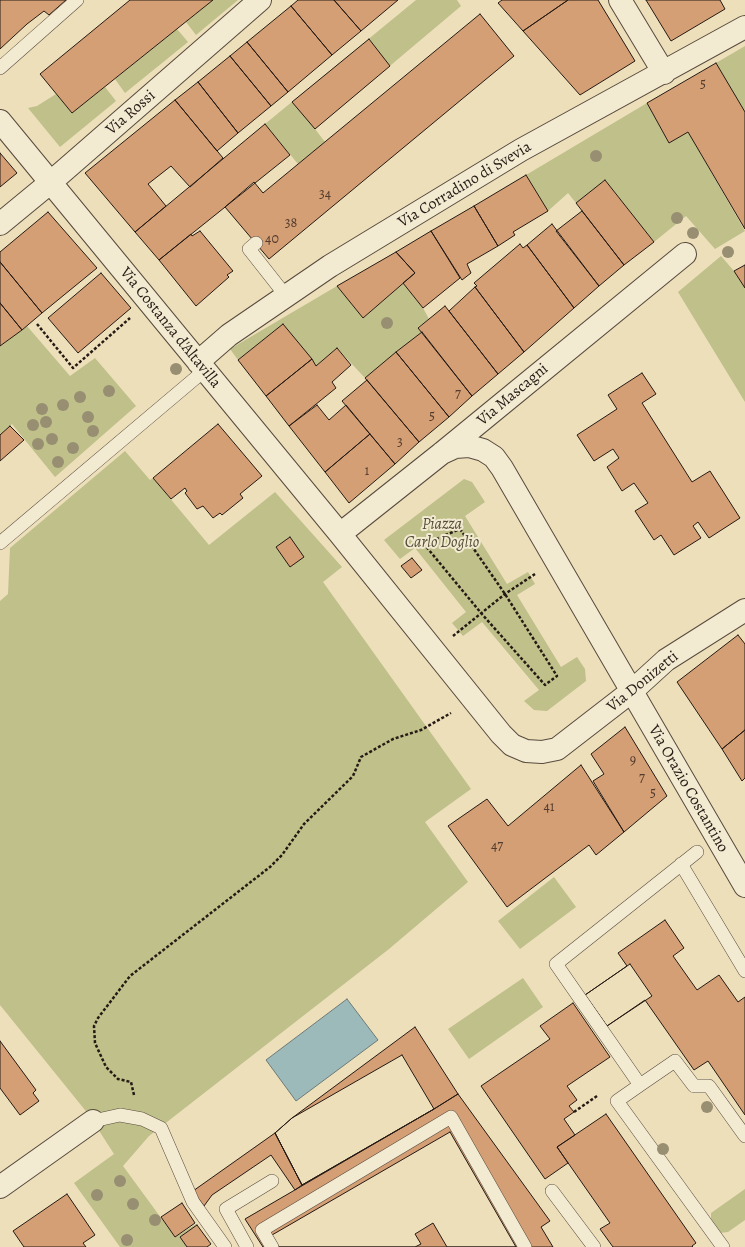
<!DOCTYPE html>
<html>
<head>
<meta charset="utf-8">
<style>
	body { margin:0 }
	canvas { display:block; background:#ecdfba }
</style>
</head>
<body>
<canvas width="745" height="1247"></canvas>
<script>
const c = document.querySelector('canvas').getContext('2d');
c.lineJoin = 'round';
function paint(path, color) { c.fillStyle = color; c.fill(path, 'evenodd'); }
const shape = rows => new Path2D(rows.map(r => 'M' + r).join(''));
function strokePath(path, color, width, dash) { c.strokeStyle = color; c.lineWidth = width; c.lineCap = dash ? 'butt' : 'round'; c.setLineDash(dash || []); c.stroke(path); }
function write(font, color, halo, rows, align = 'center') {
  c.font = font + ' Alegreya,serif'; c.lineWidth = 4; c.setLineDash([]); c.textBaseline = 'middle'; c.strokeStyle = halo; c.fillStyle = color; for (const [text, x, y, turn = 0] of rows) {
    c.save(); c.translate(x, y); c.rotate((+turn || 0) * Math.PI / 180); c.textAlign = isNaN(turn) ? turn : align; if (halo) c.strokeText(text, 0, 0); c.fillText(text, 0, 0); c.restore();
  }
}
paint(shape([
	[213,0,238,0,196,35,186,22],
	[416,0,457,0,461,6,315,129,325,142,298,164,265,124],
	[177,29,188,42,125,93,115,79],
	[745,46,745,112,716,63],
	[105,87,116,101,60,147,28,108,37,106,56,94,72,113],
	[647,103,669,143,688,132,745,231,715,249,686,216,654,242,605,180,576,203,568,193,548,211,526,175],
	[721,256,734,271,745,288,745,402,678,292],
	[403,283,423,308,429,319,418,327,422,332,365,378,337,348,316,366,283,324,238,360,230,349,337,286,363,318],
	[27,326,70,376,95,358,136,406,55,477,12,424,0,435,0,346],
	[125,451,150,480,153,478,209,545,275,492,342,567,323,582,471,789,425,822,468,882,389,949,149,1136,123,1166,175,1237,196,1224,197,1225,180,1237,187,1247,120,1247,74,1183,114,1154,89,1115,0,1005,0,601,8,594,10,548],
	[464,479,472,482,485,502,465,516,507,584,528,572,535,584,517,595,561,667,577,657,585,669,586,681,547,711,534,710,524,701,539,690,482,622,463,636,452,623,466,612,415,548,400,559,384,540],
	[554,877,576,907,520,949,498,921],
	[523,978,543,1007,469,1059,448,1029],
	[745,1189,745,1220,728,1232,720,1233,711,1219,711,1213]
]), '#bfc08a');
const water = shape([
	[347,999,378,1040,296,1101,266,1060,347,999]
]);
paint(water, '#9cbab9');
strokePath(water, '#6d7a77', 1);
const building = shape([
	[0,0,66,0,49,15,44,11,27,24,0,49,0,0],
	[130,0,213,0,72,113,40,74,130,0],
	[298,0,334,0,361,31,332,55,291,6,298,0],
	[334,0,398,0,361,31,334,0],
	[502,0,568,0,523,31,498,3,502,0],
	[568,0,598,0,635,61,580,95,523,31,568,0],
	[646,0,720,0,725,9,671,41,646,0],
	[291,6,332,55,288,92,247,42,291,6],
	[480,14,514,56,269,259,225,207,254,182,263,193,480,14],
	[369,39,390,66,315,129,292,102,369,39],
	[247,42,288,92,271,106,230,56,247,42],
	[230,56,271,106,238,133,198,82,230,56],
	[716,63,745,112,745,229,688,132,669,143,647,103,716,63],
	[198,82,238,133,217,151,175,100,198,82],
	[175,100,223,158,190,187,171,166,148,184,166,206,135,232,85,173,175,100],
	[265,124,290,155,159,260,135,232,265,124],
	[0,153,17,173,0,187,0,153],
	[526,175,548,211,513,232,515,235,498,246,474,206,526,175],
	[605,180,654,242,624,265,576,203,605,180],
	[474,206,498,246,467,264,471,273,462,280,431,231,474,206],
	[582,211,624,265,599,286,556,231,582,211],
	[48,212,97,268,42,313,0,262,0,252,48,212],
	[552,224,599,286,574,308,527,245,552,224],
	[200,231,233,271,227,275,229,277,196,306,159,260,191,234,192,236,200,231],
	[431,231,460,278,423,308,403,283,415,273,396,252,431,231],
	[520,244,523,248,527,245,574,308,524,352,475,287,477,286,474,283,520,244],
	[396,252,415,273,363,318,337,286,396,252],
	[0,262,42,313,22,330,0,303,0,262],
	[745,265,745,288,734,271,745,265],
	[101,273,131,308,78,353,48,318,101,273],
	[475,287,524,352,498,374,449,311,475,287],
	[0,303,22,330,0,346,0,303],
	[445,306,498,374,472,396,418,328,445,306],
	[283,324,312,359,266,396,238,360,283,324],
	[422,332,472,396,449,417,396,352,422,332],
	[337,348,351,365,332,382,336,388,289,426,266,396,312,359,316,366,337,348],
	[396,352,449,417,419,442,365,378,396,352],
	[642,373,656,394,642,403,692,482,710,471,740,518,709,538,698,522,693,526,701,538,674,555,661,535,654,540,635,511,648,503,634,483,622,491,607,467,619,458,613,449,594,461,577,435,617,409,608,395,642,373],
	[367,380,419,442,395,464,342,401,367,380],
	[317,405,329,420,346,405,370,434,325,472,289,426,317,405],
	[218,424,262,476,240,494,243,498,222,515,220,513,213,518,203,506,197,509,185,493,187,491,185,488,171,499,153,478,218,424],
	[10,426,24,440,0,461,0,435,10,426],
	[370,434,395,464,349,503,325,472,370,434],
	[290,537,304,557,290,567,276,547,290,537],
	[412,558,422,570,411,578,401,566,412,558],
	[738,635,745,644,745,730,722,749,677,682,738,635],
	[625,727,667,796,624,832,593,781,604,774,591,754,625,727],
	[745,730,745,778,742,781,722,749,745,730],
	[581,765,624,832,596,855,589,845,507,907,448,826,487,799,508,826,581,765],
	[665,920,684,948,673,956,697,990,719,975,738,1002,745,997,745,1115,708,1061,694,1070,645,1000,607,1026,585,995,627,966,618,953,665,920],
	[630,964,652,996,607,1026,585,995,630,964],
	[573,1003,610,1057,567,1086,577,1100,569,1106,574,1112,564,1119,575,1135,557,1147,568,1163,545,1179,481,1086,550,1039,540,1026,573,1003],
	[415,1027,458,1094,434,1109,302,1185,275,1133,292,1118,415,1027],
	[0,1041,36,1090,33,1093,39,1101,20,1115,0,1088,0,1041],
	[402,1055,434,1109,302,1185,275,1133,292,1118,402,1055],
	[458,1094,550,1221,541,1227,553,1247,263,1247,245,1219,434,1109,458,1094],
	[606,1114,696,1243,692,1246,693,1247,613,1247,600,1229,610,1223,557,1147,606,1114],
	[450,1132,516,1247,447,1247,433,1223,415,1234,421,1244,415,1247,279,1247,272,1235,450,1132],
	[275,1133,302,1185,295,1190,271,1155,212,1195,204,1206,193,1191,275,1133],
	[67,1194,95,1235,83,1243,86,1247,24,1247,13,1231,67,1194],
	[182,1203,195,1223,175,1237,161,1217,182,1203],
	[197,1225,211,1244,207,1247,187,1247,180,1237,197,1225]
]);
paint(building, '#d49f75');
strokePath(building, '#261a14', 1);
const service = shape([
	[0,68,77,0],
	[256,243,249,249,286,296],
	[0,543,205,370],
	[697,852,556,964,640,1085,617,1101,723,1247],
	[681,864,745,971],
	[640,1085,675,1061,694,1086,709,1086,745,1136],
	[93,1121,120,1115,142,1119,161,1128,193,1202,225,1247],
	[552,1191,594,1247],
	[247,1247,226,1209,272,1181],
	[272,1247,262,1230,451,1117,525,1247]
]);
const minor = shape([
	[620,0,664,73],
	[0,121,340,534,501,734,512,745,526,751,542,752,557,749,632,691,666,660,745,610],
	[0,224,51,182,260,0],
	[198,362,229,335,330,266,521,150,745,27],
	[442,453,455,447,469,446,483,450,494,457,502,468,745,886],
	[340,534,442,453,685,254],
	[0,1187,93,1121]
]);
strokePath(service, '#584b3e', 14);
strokePath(minor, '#584b3e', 24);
strokePath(shape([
	[37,324,73,368,130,318],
	[460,529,505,594,557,676,545,685,481,613,424,544,460,529],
	[453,636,505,594,535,574],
	[134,1095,131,1082,118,1079,106,1067,95,1043,94,1026,98,1018,130,976,270,867,282,855,304,824,353,776,361,757,393,739,421,730,451,713],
	[574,1112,597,1096]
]), '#261a14', 2.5, [3, 2]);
strokePath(service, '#f3ead2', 13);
strokePath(minor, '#f3ead2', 22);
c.fillStyle = '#988e72';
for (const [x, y] of [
	[596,156],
	[677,218],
	[693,233],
	[728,252],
	[387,323],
	[176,369],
	[109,391],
	[80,397],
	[63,405],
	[42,409],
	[88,417],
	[46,422],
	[33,425],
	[93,431],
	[52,439],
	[38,444],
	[73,448],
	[58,462],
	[707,1107],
	[663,1149],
	[120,1181],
	[97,1195],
	[133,1204],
	[155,1220],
	[127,1240]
]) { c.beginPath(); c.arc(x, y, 6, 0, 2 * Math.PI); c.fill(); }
write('14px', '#523b2c', null, [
	["5",703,85],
	["34",325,195],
	["38",291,224],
	["40",272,240],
	["7",458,395],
	["5",432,417],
	["3",400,443],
	["1",367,472],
	["9",633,761],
	["7",642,779],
	["5",653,794],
	["41",549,808],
	["47",497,847]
]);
write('16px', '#261a14', '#f3ead2', [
	["Via Rossi",131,113,-41],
	["Via Corradino di Svevia",465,185,-31],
	["Via Costanza d'Altavilla",170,328,51],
	["Via Mascagni",513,395,-40],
	["Via Donizetti",643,682,-39],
	["Via Orazio Costantino",688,789,60]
]);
write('italic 16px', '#544c37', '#f3ead2', [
	["Piazza",442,525],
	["Carlo Doglio",442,543]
]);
</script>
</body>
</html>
